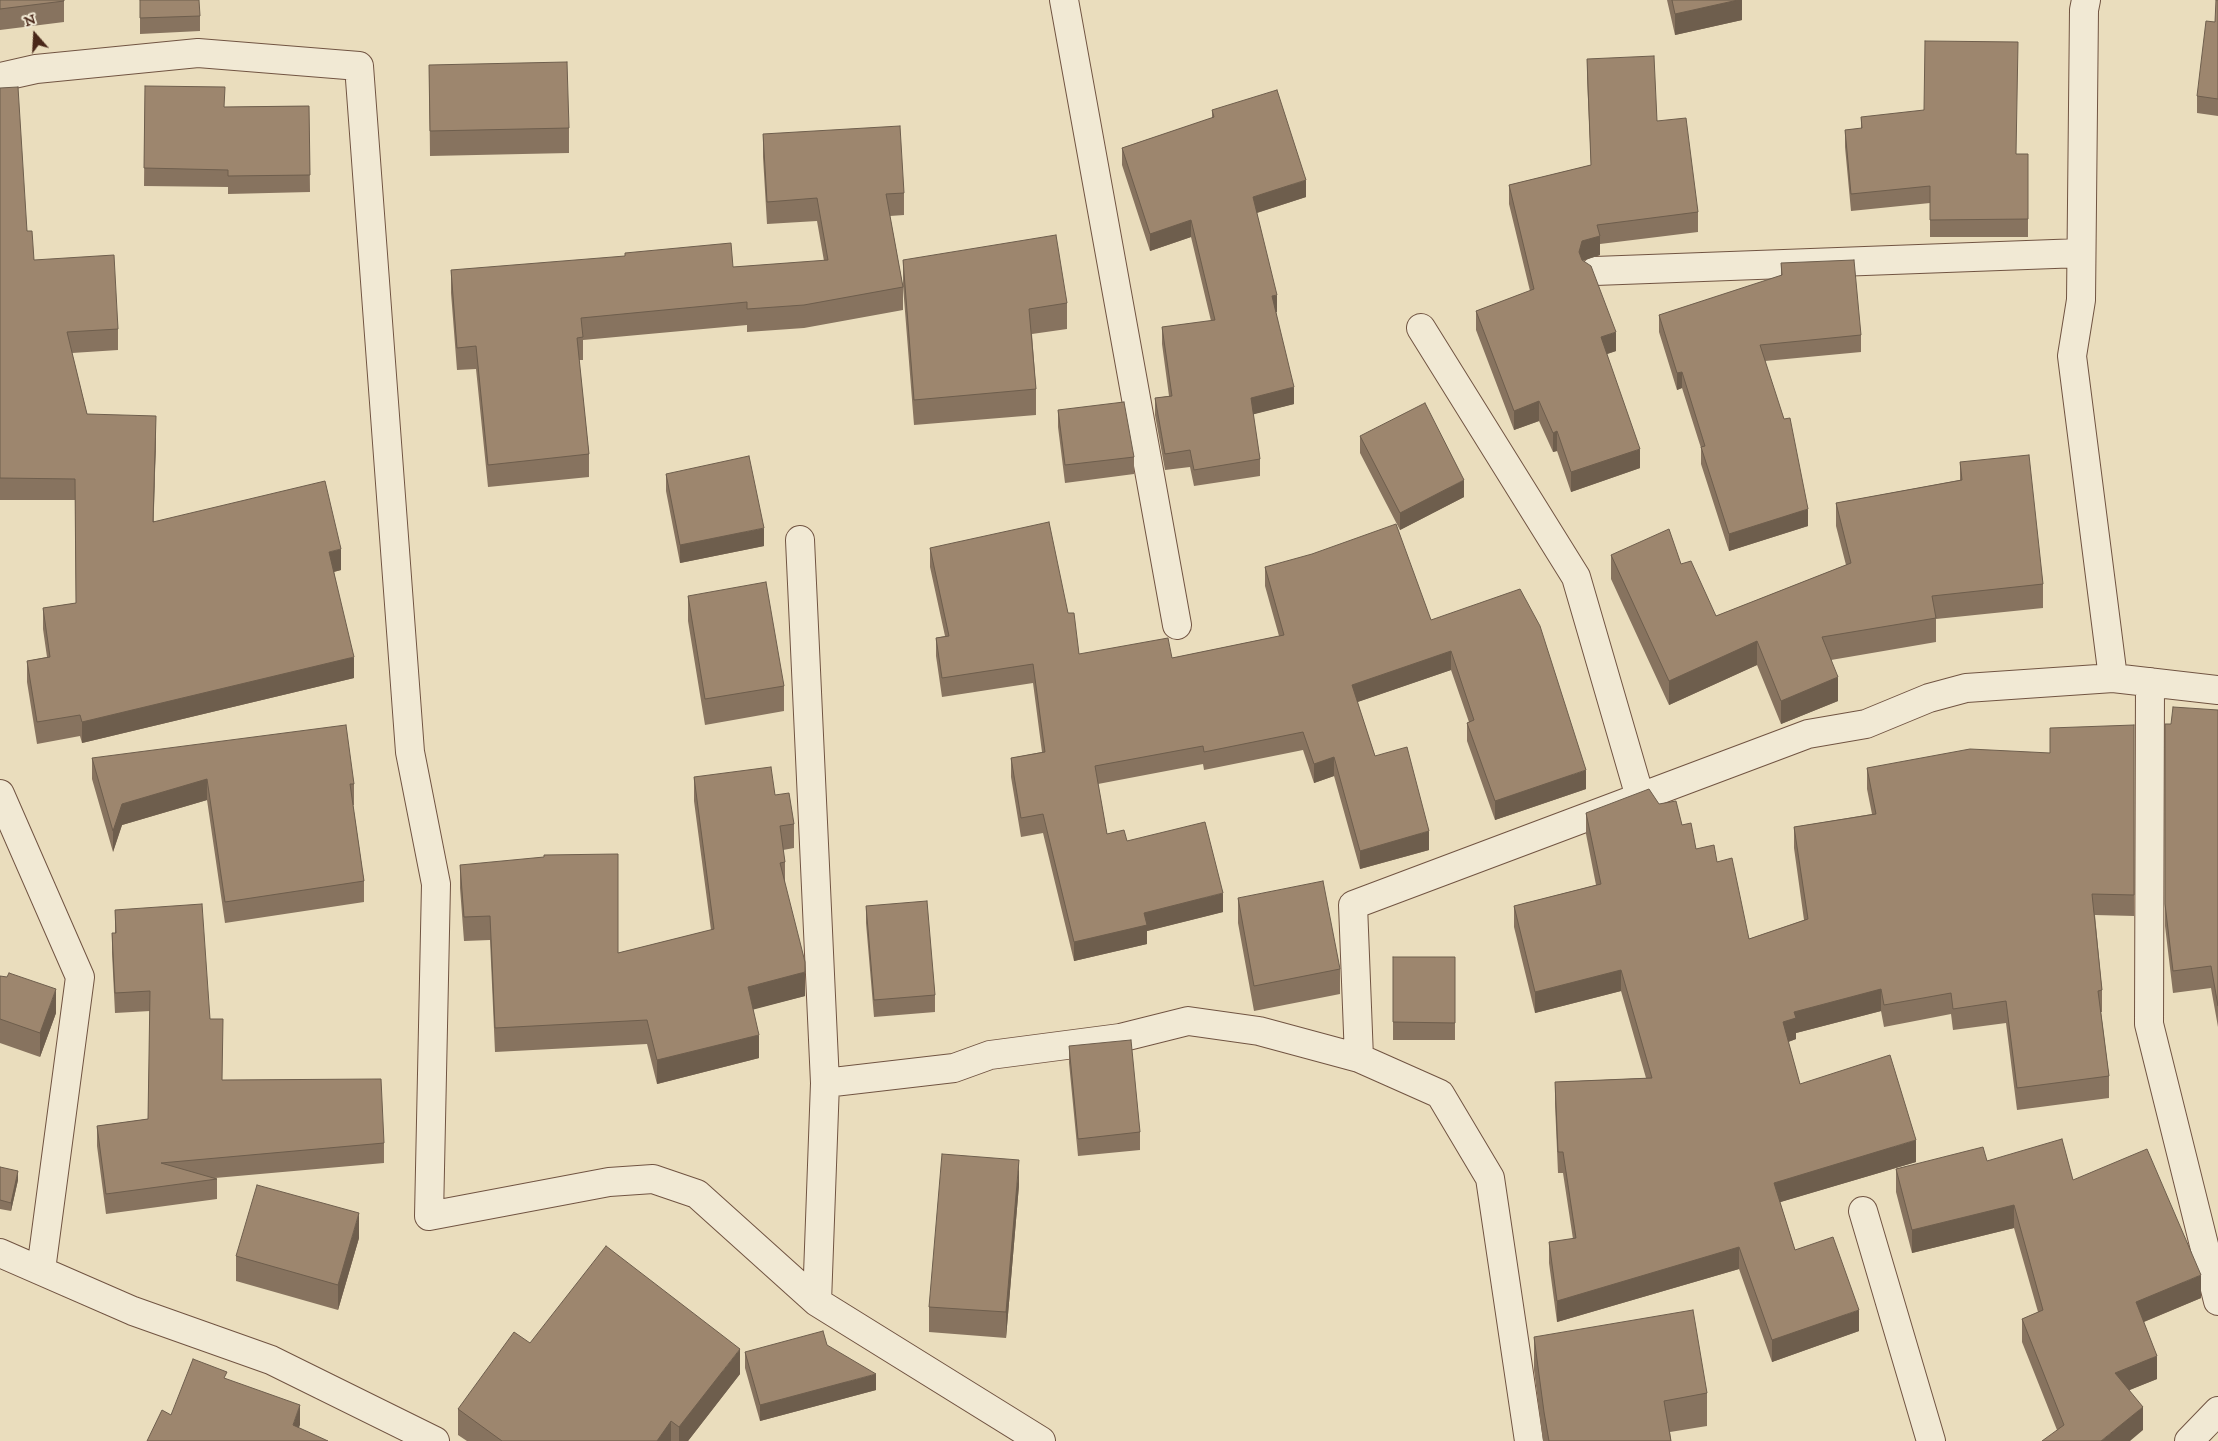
<!DOCTYPE html>
<html>
<head>
<meta charset="utf-8">
<style>
	body { margin:0 }
	#map { position:relative; width:2218px; height:1441px; overflow:hidden; background:#eaddbd; font-family:"IM FELL DW Pica",serif }
	canvas { display:block }
	.north { position:absolute; left:10px; top:10px; width:50px; height:50px; -webkit-text-stroke:4px #f1e9d4; paint-order:stroke; rotate:341deg; font-size:14px; font-weight:700; line-height:20px; text-align:center; color:#492719 }
	.north::after { content:''; display:block; margin:auto; width:18px; height:22px; background:#492719; clip-path:polygon(50% 0,100% 100%,50% 72%,0 100%) }
</style>
</head>
<body>
<div id="map">
<canvas width="2218" height="1441"></canvas>
<div class="north">N</div>
</div>
<script>
const c = document.querySelector('canvas').getContext('2d');
c.lineJoin = 'round';
const shape = rows => new Path2D(rows.map(r => 'M' + r).join(''));
function strokePath(path, color, width, dash) { c.strokeStyle = color; c.lineWidth = width; c.lineCap = dash ? 'butt' : 'round'; c.setLineDash(dash || []); c.stroke(path); }
function paint(path, color) { c.fillStyle = color; c.fill(path, 'evenodd'); }
const minor = shape([
	[1064,0,1177,625],
	[2086,0,2084,10,2081,300,2072,356,2113,678],
	[0,77,36,69,198,53,359,66,410,752,436,884,429,1216,609,1182,653,1179,697,1194,817,1302,1041,1441],
	[1595,271,2081,253],
	[1421,328,1576,577,1640,797],
	[800,540,825,1083,817,1302],
	[2150,682,2149,1024,2218,1301],
	[0,794,80,977,41,1270],
	[1359,1058,1353,905,1808,734,1866,724,1929,698,1966,688,2113,678,2218,690],
	[825,1083,954,1068,990,1055,1120,1038,1188,1021,1259,1031,1359,1058,1440,1094,1490,1178,1529,1441],
	[1863,1211,1931,1441],
	[0,1253,133,1311,271,1360,435,1441],
	[2189,1441,2218,1411]
]);
strokePath(minor, '#715442', 30);
strokePath(minor, '#f1e9d4', 28);
paint(shape([
	[0,0,64,0,64,22,0,30],
	[140,0,200,16,200,31,140,34],
	[1667,0,1742,0,1742,20,1675,35],
	[2218,0,2218,116,2197,113,2197,96,2215,22],
	[1587,59,1657,121,1698,212,1698,232,1600,244,1600,255,1582,261,1616,351,1607,354,1640,468,1571,492,1557,451,1553,452,1539,421,1514,430,1476,330,1476,311,1530,291,1509,204,1509,185,1591,165,1587,78],
	[429,65,569,128,569,153,430,156],
	[145,86,224,107,309,106,310,192,228,194,228,187,144,186],
	[0,88,27,231,34,260,118,329,118,350,72,353,87,414,156,438,153,521,341,570,334,572,354,678,82,743,80,736,37,744,27,682,27,661,47,657,43,629,43,608,76,603,75,500,0,500],
	[1212,110,1306,197,1257,213,1277,312,1276,312,1294,404,1253,414,1260,459,1260,476,1194,486,1190,467,1165,470,1155,415,1155,398,1169,396,1162,344,1162,327,1211,321,1191,237,1150,251,1122,165,1122,148,1212,118],
	[1861,117,2016,154,2028,154,2028,237,1930,237,1930,203,1851,211,1845,147,1845,130,1861,129],
	[763,134,904,193,904,215,890,216,903,287,903,310,804,328,747,332,747,325,583,340,583,360,579,360,589,454,589,477,488,487,476,369,457,370,451,293,451,270,733,267,824,261,817,221,767,224,763,157],
	[903,260,1067,303,1067,329,1032,334,1036,389,1036,415,914,425,903,286],
	[1781,263,1861,335,1861,352,1765,361,1808,526,1729,551,1701,464,1701,448,1682,388,1677,390,1659,332,1659,315,1781,276],
	[1058,410,1134,457,1134,474,1065,483,1058,427],
	[1360,436,1464,497,1400,530,1360,453],
	[1960,462,2043,584,2043,608,1936,619,1936,642,1831,660,1838,701,1781,724,1757,665,1669,705,1611,579,1611,555,1681,564,1716,616,1846,565,1836,526,1836,503,1960,480],
	[666,474,764,546,680,563,666,491],
	[930,548,1068,613,1079,654,1172,658,1279,636,1265,586,1265,567,1431,620,1586,789,1495,820,1467,741,1467,723,1469,722,1451,670,1357,702,1375,756,1429,850,1360,869,1334,776,1314,783,1303,750,1204,770,1203,764,1098,784,1107,834,1127,841,1223,912,1147,931,1147,944,1074,961,1043,833,1021,837,1011,777,1011,758,1042,752,1033,683,942,697,936,656,936,638,945,636,930,567],
	[688,596,784,686,784,711,705,725,688,621],
	[2218,710,2218,1027,2211,988,2173,993,2165,926,2165,724,2171,724],
	[2134,725,2134,916,2095,915,2102,990,2102,1012,2101,1012,2109,1076,2109,1098,2017,1110,2006,1023,1953,1030,1951,1014,1884,1027,1881,1011,1796,1033,1796,1039,1788,1042,1800,1084,1916,1162,1780,1202,1795,1250,1859,1331,1772,1362,1739,1269,1557,1322,1549,1263,1549,1242,1573,1239,1563,1173,1558,1173,1555,1104,1555,1082,1646,1078,1621,991,1535,1013,1514,927,1514,906,1596,885,1586,834,1586,813,1659,804,1682,825,1696,849,1717,862,1749,939,1804,920,1794,848,1794,827,1872,814,1867,789,1867,768,2050,753],
	[92,758,354,784,354,805,353,805,364,881,364,902,225,923,207,800,122,825,113,852,92,779],
	[694,777,775,795,794,824,794,848,783,850,785,862,785,885,805,996,753,1009,759,1058,657,1084,647,1044,495,1052,490,940,464,941,460,888,460,865,618,953,711,930,694,801],
	[1238,898,1340,969,1340,994,1254,1011,1238,923],
	[866,906,935,995,935,1012,874,1017,866,923],
	[115,910,210,1019,222,1080,384,1143,384,1163,215,1178,217,1179,217,1199,106,1214,97,1146,97,1126,148,1119,150,1011,115,1013,112,953,112,933,115,933],
	[1393,957,1455,957,1455,1040,1393,1040],
	[0,976,56,1013,40,1057,0,1043],
	[1069,1046,1140,1132,1140,1150,1078,1156,1069,1063],
	[1987,1161,2073,1180,2201,1298,2144,1322,2157,1379,2129,1390,2143,1430,2057,1430,2022,1342,2022,1319,2038,1312,2014,1228,1912,1253,1896,1192,1896,1169],
	[0,1167,18,1180,11,1211,0,1209],
	[1019,1185,1006,1338,929,1332,929,1307],
	[359,1238,338,1310,236,1281,236,1256],
	[1534,1337,1707,1393,1707,1426,1670,1432,1671,1441,1543,1441,1534,1370],
	[530,1343,740,1374,688,1441,467,1441,458,1435,458,1409],
	[745,1352,876,1390,760,1421,745,1368]
]), '#87735f');
paint(shape([
	[1738,0,1742,0,1742,20,1675,35,1675,14],
	[1306,180,1306,197,1253,214,1253,197],
	[1191,220,1191,237,1150,251,1150,234],
	[1600,236,1600,255,1582,261,1579,252,1582,241],
	[1277,295,1277,312,1272,313,1272,296],
	[1616,332,1616,351,1601,356,1601,337],
	[1682,372,1682,388,1677,390,1677,373],
	[1294,387,1294,404,1251,415,1251,398],
	[1539,401,1539,421,1514,430,1514,411],
	[156,416,156,438,153,543,153,522],
	[1557,431,1557,451,1553,452,1553,433],
	[1640,449,1640,468,1571,492,1571,472],
	[1464,480,1464,497,1400,530,1400,513],
	[1808,509,1808,526,1729,551,1729,534],
	[764,528,764,546,680,563,680,545],
	[341,549,341,570,329,573,329,552],
	[1757,641,1757,665,1669,705,1669,681],
	[1451,651,1451,670,1352,704,1352,685],
	[354,657,354,678,82,743,82,722],
	[1838,677,1838,701,1781,724,1781,701],
	[1334,757,1334,776,1314,783,1314,764],
	[1586,770,1586,789,1495,820,1495,801],
	[207,779,207,800,122,825,113,852,113,831,122,804],
	[1429,831,1429,850,1360,869,1360,851],
	[1223,893,1223,912,1147,931,1147,944,1074,961,1074,942,1144,913],
	[1621,970,1621,991,1535,1013,1535,992],
	[805,972,805,996,748,1011,748,987],
	[56,989,56,1013,40,1057,40,1033],
	[1881,989,1881,1011,1796,1033,1796,1039,1783,1044,1783,1022,1794,1012],
	[759,1035,759,1058,657,1084,657,1060],
	[1916,1140,1916,1162,1774,1204,1774,1183],
	[1019,1160,1019,1185,1006,1338,1006,1312],
	[18,1171,18,1180,11,1211,11,1203],
	[2014,1205,2014,1228,1912,1253,1912,1230],
	[359,1213,359,1238,338,1310,338,1285],
	[1739,1247,1739,1269,1557,1322,1557,1301],
	[2201,1275,2201,1298,2136,1325,2136,1302],
	[1859,1310,1859,1331,1772,1362,1772,1340],
	[740,1349,740,1374,688,1441,679,1441,679,1427],
	[2157,1356,2157,1379,2115,1396,2115,1373],
	[876,1374,876,1390,760,1421,760,1405],
	[300,1405,300,1425,294,1441,293,1425],
	[2143,1407,2143,1430,2130,1441,2101,1441],
	[671,1421,671,1441,657,1441]
]), '#6e5e4d');
const building = shape([
	[0,0,64,0,64,1,0,9,0,0],
	[140,0,199,0,200,16,140,18,140,0],
	[1672,0,1738,0,1675,14,1672,0],
	[2216,0,2218,0,2218,99,2197,96,2206,21,2215,22,2216,0],
	[1925,41,2018,42,2016,154,2028,154,2028,219,1930,220,1930,186,1851,194,1845,130,1862,128,1861,117,1924,110,1925,41],
	[1654,56,1657,121,1686,118,1698,212,1597,225,1600,236,1582,241,1579,252,1582,260,1591,266,1616,332,1601,337,1640,449,1571,472,1557,431,1553,433,1539,401,1514,411,1476,311,1534,289,1509,185,1591,165,1587,59,1654,56],
	[567,62,569,128,430,131,429,65,567,62],
	[145,86,225,87,224,107,309,106,310,175,228,176,228,170,144,168,145,86],
	[18,87,27,231,32,231,34,260,114,255,118,329,67,332,87,414,156,416,153,522,325,481,341,549,329,552,354,657,82,722,80,715,37,722,27,661,50,657,43,608,76,603,75,479,0,478,0,88,18,87],
	[1277,90,1306,180,1253,197,1277,295,1272,296,1294,387,1251,398,1260,459,1194,470,1190,450,1165,454,1155,398,1172,396,1162,327,1215,320,1191,220,1150,234,1122,148,1214,117,1212,110,1277,90],
	[900,126,904,193,886,194,903,287,804,305,747,309,747,302,581,318,583,337,577,338,589,454,488,465,476,346,457,348,451,270,625,256,625,253,731,243,733,267,828,260,817,198,767,202,763,134,900,126],
	[1056,235,1067,303,1029,309,1036,389,914,400,903,260,1056,235],
	[1854,260,1861,335,1760,345,1784,419,1790,418,1808,509,1729,534,1701,447,1705,446,1682,372,1677,373,1659,315,1782,275,1781,263,1854,260],
	[1124,402,1134,457,1065,465,1058,410,1124,402],
	[1425,403,1464,480,1400,513,1360,436,1425,403],
	[2029,455,2043,584,1932,596,1936,618,1822,637,1838,677,1781,701,1757,641,1669,681,1611,555,1669,529,1681,564,1691,561,1716,616,1851,563,1836,503,1962,480,1960,462,2029,455],
	[749,456,764,528,680,545,666,474,749,456],
	[1049,522,1068,613,1074,613,1079,654,1168,638,1172,658,1284,635,1265,567,1312,554,1396,524,1431,620,1520,589,1540,626,1586,770,1495,801,1467,723,1474,720,1451,651,1352,685,1375,756,1407,747,1429,831,1360,851,1334,757,1314,764,1303,732,1204,752,1203,746,1095,766,1107,834,1124,830,1127,841,1205,822,1223,893,1144,913,1147,925,1074,942,1043,814,1021,818,1011,758,1045,752,1033,664,942,678,936,638,949,636,930,548,1049,522],
	[766,582,784,686,705,699,688,596,766,582],
	[2173,707,2218,710,2218,1006,2211,966,2173,971,2165,904,2165,724,2171,724,2173,707],
	[346,725,354,784,350,784,364,881,225,902,207,779,122,804,113,831,92,758,346,725],
	[2134,725,2134,895,2092,894,2102,990,2098,991,2109,1076,2017,1088,2006,1001,1953,1009,1951,993,1884,1005,1881,989,1794,1012,1796,1018,1783,1022,1800,1084,1890,1055,1916,1140,1774,1183,1795,1250,1833,1237,1859,1310,1772,1340,1739,1247,1557,1301,1549,1242,1576,1238,1563,1152,1558,1152,1555,1082,1652,1078,1621,970,1535,992,1514,906,1601,884,1586,813,1649,789,1659,804,1676,801,1682,825,1691,823,1696,849,1714,845,1717,862,1732,858,1749,939,1808,919,1794,827,1876,814,1867,768,1970,749,2050,753,2050,728,2134,725],
	[771,767,775,795,789,793,794,824,780,826,785,862,780,863,805,962,805,972,748,987,759,1035,657,1060,647,1020,495,1028,490,916,464,917,460,865,544,857,544,855,618,854,618,953,714,929,694,777,771,767],
	[1323,881,1340,969,1254,986,1238,898,1323,881],
	[927,901,935,995,874,1000,866,906,927,901],
	[202,904,210,1019,223,1019,222,1080,381,1079,384,1143,161,1163,217,1179,106,1194,97,1126,148,1119,150,991,115,993,112,933,116,933,115,910,202,904],
	[1393,957,1455,957,1455,1023,1393,1022,1393,957],
	[9,973,56,989,40,1033,0,1019,0,976,7,977,9,973],
	[1131,1040,1140,1132,1078,1139,1069,1046,1131,1040],
	[2062,1139,2073,1180,2147,1149,2201,1275,2136,1302,2157,1356,2115,1373,2143,1407,2101,1441,2042,1441,2064,1425,2022,1319,2043,1310,2014,1205,1912,1230,1896,1169,1983,1147,1987,1161,2062,1139],
	[942,1154,1019,1160,1006,1312,929,1307,942,1154],
	[0,1167,18,1171,11,1203,0,1200,0,1167],
	[257,1185,359,1213,338,1285,236,1256,257,1185],
	[606,1246,740,1349,679,1427,671,1421,657,1441,502,1441,458,1409,514,1332,530,1343,606,1246],
	[1693,1310,1707,1393,1664,1401,1671,1441,1549,1441,1544,1412,1534,1337,1693,1310],
	[823,1331,827,1345,876,1374,760,1405,745,1352,823,1331],
	[193,1359,227,1372,224,1378,300,1405,293,1425,328,1441,147,1441,162,1410,171,1415,193,1359]
]);
paint(building, '#9d866e');
strokePath(building, '#6e5e4d', 1);
</script>
</body>
</html>
